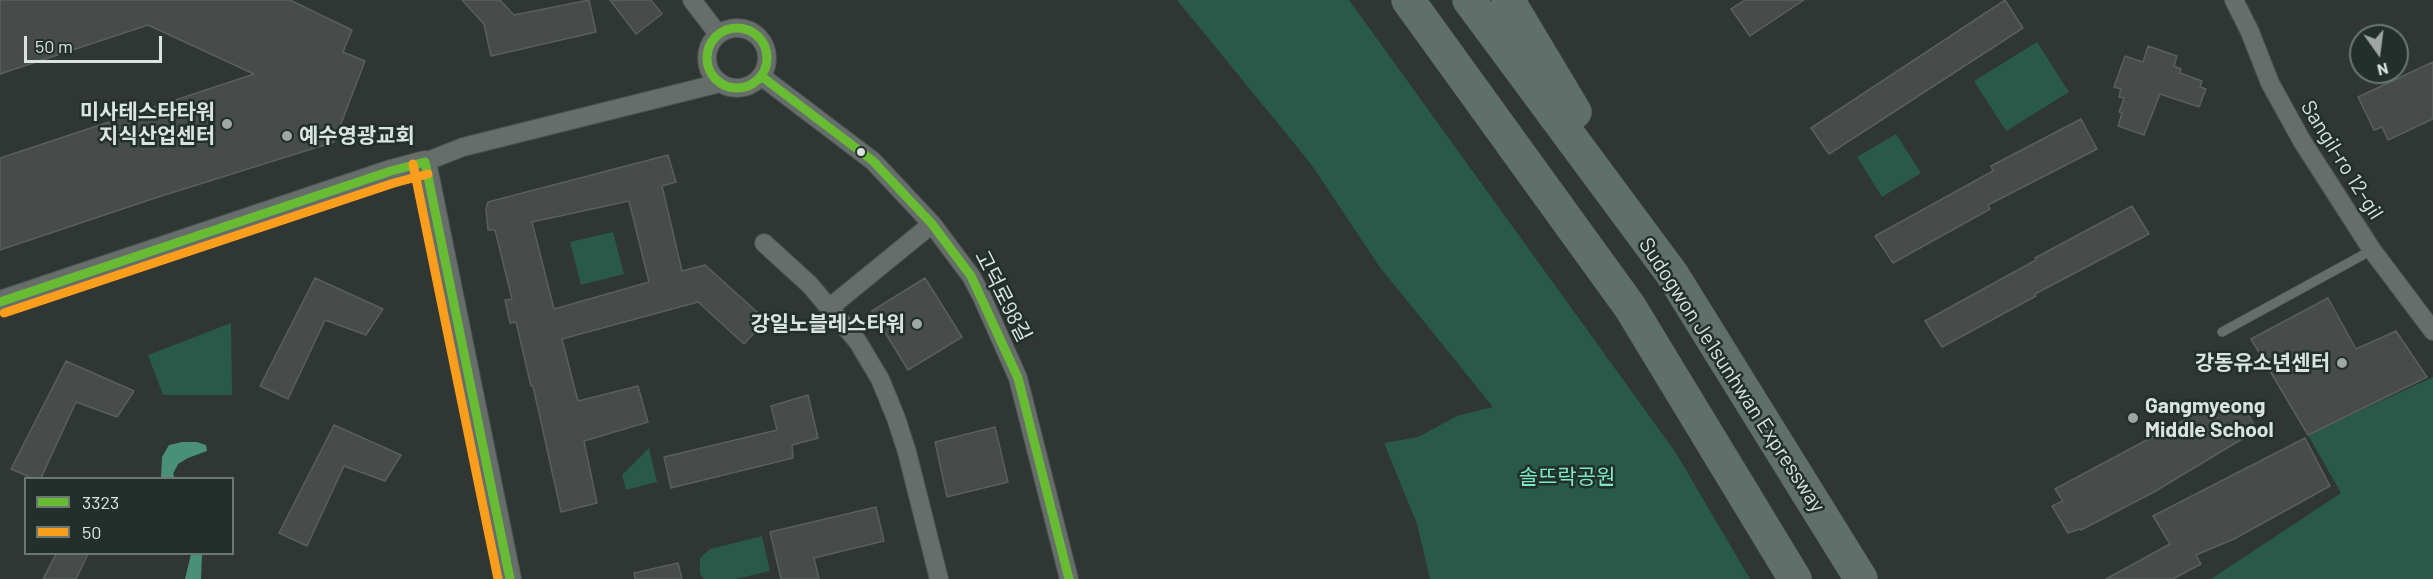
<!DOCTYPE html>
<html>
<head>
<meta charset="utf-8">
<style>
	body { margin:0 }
	#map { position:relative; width:2433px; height:579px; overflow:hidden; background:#2f3633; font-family:Barlow,sans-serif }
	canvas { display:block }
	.legend { position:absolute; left:24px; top:477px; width:210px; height:78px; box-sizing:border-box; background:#222f2a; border:2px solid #6c7773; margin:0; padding:8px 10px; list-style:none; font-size:18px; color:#dbe3e0 }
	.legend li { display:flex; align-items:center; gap:12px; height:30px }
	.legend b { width:30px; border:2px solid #6c7773 }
	.north { position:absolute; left:2349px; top:24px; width:60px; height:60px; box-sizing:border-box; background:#222f2a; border:2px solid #6c7773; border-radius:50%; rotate:166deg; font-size:16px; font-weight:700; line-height:24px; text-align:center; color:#dbe3e0 }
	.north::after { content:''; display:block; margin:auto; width:21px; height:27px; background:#9fa6a3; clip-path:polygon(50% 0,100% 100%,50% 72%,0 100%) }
	.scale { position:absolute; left:24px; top:36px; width:138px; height:27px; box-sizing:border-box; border:3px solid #dbe3e0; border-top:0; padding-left:8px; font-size:18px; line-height:21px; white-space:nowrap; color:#dbe3e0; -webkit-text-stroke:4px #222f2a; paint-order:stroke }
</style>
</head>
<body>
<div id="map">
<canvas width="2433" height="579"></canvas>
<ul class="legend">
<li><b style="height:8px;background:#68bc33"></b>3323</li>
<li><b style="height:8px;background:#f99d1c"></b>50</li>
</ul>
<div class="north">N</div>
<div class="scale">50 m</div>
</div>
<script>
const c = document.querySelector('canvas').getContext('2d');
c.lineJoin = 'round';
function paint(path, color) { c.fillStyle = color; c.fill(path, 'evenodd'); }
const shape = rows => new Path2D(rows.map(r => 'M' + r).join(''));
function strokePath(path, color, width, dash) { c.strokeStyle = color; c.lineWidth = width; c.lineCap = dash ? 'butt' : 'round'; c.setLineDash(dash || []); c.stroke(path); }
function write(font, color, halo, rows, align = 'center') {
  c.font = font + ' Barlow,"Noto Sans KR",sans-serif'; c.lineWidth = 5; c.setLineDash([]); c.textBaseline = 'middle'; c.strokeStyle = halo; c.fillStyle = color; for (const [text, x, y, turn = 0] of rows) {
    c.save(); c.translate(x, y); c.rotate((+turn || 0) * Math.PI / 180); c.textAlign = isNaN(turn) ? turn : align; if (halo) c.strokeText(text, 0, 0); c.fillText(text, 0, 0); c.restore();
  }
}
paint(shape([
	[1177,0,1349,0,1676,453,1750,579,1430,579,1417,524,1384,443,1418,437,1457,416,1493,407,1379,266,1311,164],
	[2037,42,2069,92,2006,131,1974,81],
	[1896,134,1921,173,1882,197,1857,157],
	[613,232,624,274,581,285,570,242],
	[231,323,232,395,163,395,148,355],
	[2433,377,2433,579,2211,579,2341,493,2308,435],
	[649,448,657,482,626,490,622,475],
	[762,536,770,571,736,579,704,579,700,574,700,558,710,549]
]), '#295949');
paint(shape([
	[182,442,197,442,206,445,207,451,188,458,178,464,173,474,175,478,161,478,162,457,169,445],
	[191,554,202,554,201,579,185,579]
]), '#4a9079');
const building = shape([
	[0,0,290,0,352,30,343,52,365,61,334,142,152,199,0,250,0,158,254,74,148,25,0,74,0,0],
	[462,0,500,0,514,15,589,0,596,32,491,56,484,24,462,0],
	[610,0,651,0,662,14,636,34,610,0],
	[1745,0,1804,0,1750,36,1731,9,1745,0],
	[2005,0,2023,28,1829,154,1811,128,2005,0],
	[2148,46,2177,56,2174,66,2181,69,2180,73,2202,81,2200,87,2206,89,2199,107,2160,94,2144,135,2118,126,2122,113,2119,112,2124,98,2119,97,2121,89,2114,87,2125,56,2143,62,2148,46],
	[2433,62,2433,119,2388,140,2382,127,2374,130,2358,97,2433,62],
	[2081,119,2097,149,1988,205,1990,209,1893,263,1875,236,1993,171,1991,166,2081,119],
	[668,155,676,182,662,186,682,271,705,265,766,320,744,344,698,302,562,339,578,401,638,386,648,422,584,441,597,503,561,512,533,386,531,386,516,322,510,323,505,300,512,299,495,230,488,230,486,209,488,202,668,155],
	[629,201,649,282,554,309,532,222,629,201],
	[2132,206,2149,234,2035,294,2036,296,1942,347,1925,321,2036,260,2035,258,2132,206],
	[315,278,383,309,366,335,325,320,288,399,260,386,315,278],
	[925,278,962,337,908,370,872,311,925,278],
	[2328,298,2356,349,2396,331,2427,377,2308,435,2251,339,2328,298],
	[66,361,134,391,117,417,76,402,41,478,32,478,11,469,66,361],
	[808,395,818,438,792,445,793,458,671,488,664,457,777,430,771,406,808,395],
	[2232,401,2243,405,2257,430,2154,492,2081,530,2080,529,2068,533,2052,506,2063,501,2055,489,2214,404,2232,401],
	[334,425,401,455,385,481,344,466,307,546,279,533,334,425],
	[995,427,1008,482,947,497,935,442,995,427],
	[2305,438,2330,486,2234,539,2196,555,2201,564,2173,579,2106,579,2170,544,2153,516,2305,438],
	[876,507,884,541,814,558,819,579,781,579,770,532,876,507],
	[56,554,88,554,76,579,43,579,56,554],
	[678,563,682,579,635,579,634,573,678,563]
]);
paint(building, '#474c4a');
strokePath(building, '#595f5d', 1.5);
const service = shape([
	[2222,332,2372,250]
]);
const minor = shape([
	[692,0,718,34],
	[2234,0,2250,32,2270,83,2302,141,2372,250,2433,331],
	'707 58a30 30 0 1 1 60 0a30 30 0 1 1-60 0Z',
	[761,76,873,161,932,224,971,276,981,295,1018,378,1069,579],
	[425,162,463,147,720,83],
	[764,243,810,285,858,342,880,379,896,418,907,452,939,579],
	[829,308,932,224]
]);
const tertiary = shape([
	[0,302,391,171,425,162,510,579]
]);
const motorway = shape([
	[1408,0,1630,307,1795,579],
	[1469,0,1672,274,1861,579],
	[1508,0,1575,112]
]);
strokePath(service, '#4b514f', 10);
strokePath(minor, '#4b514f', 20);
strokePath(tertiary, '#4b514f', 24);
strokePath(motorway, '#4b514f', 34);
strokePath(service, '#676d6a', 9);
strokePath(minor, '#676d6a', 18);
strokePath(tertiary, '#676d6a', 22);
strokePath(motorway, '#5f706a', 33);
strokePath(shape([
	'707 58a30 30 0 1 1 60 0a30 30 0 1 1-60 0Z',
	[761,76,873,161,932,224,971,276,1018,378,1069,579],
	[425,162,510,579],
	[0,302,391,171,425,162]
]), '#68bc33', 9);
strokePath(shape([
	[413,164,498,579],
	[4,313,394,183,428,174]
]), '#f99d1c', 9);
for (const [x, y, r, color] of [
	[227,124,6,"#9fa6a3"],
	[287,136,6,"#9fa6a3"],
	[861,152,5,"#dbe3e0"],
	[917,324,6,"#9fa6a3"],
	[2342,363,6,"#9fa6a3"],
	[2133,418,6,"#9fa6a3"]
]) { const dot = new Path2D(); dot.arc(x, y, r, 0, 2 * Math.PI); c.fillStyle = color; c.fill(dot); strokePath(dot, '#222f2a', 2); }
write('bold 21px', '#dbe3e0', '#222f2a', [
	["미사테스타타워",215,112],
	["지식산업센터",215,136],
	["예수영광교회",299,136,"left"],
	["강일노블레스타워",905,324],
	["강동유소년센터",2330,363],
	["Gangmyeong",2145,406,"left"],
	["Middle School",2145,430,"left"]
], 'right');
write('21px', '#dbe3e0', '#222f2a', [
	["Sangil-ro 12-gil",2342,160,58],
	["고덕로98길",1003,296,63],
	["Sudogwon Je1sunhwan Expressway",1732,375,57]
]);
write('21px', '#7ae9c5', '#222f2a', [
	["솔뜨락공원",1567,477]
]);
</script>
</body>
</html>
